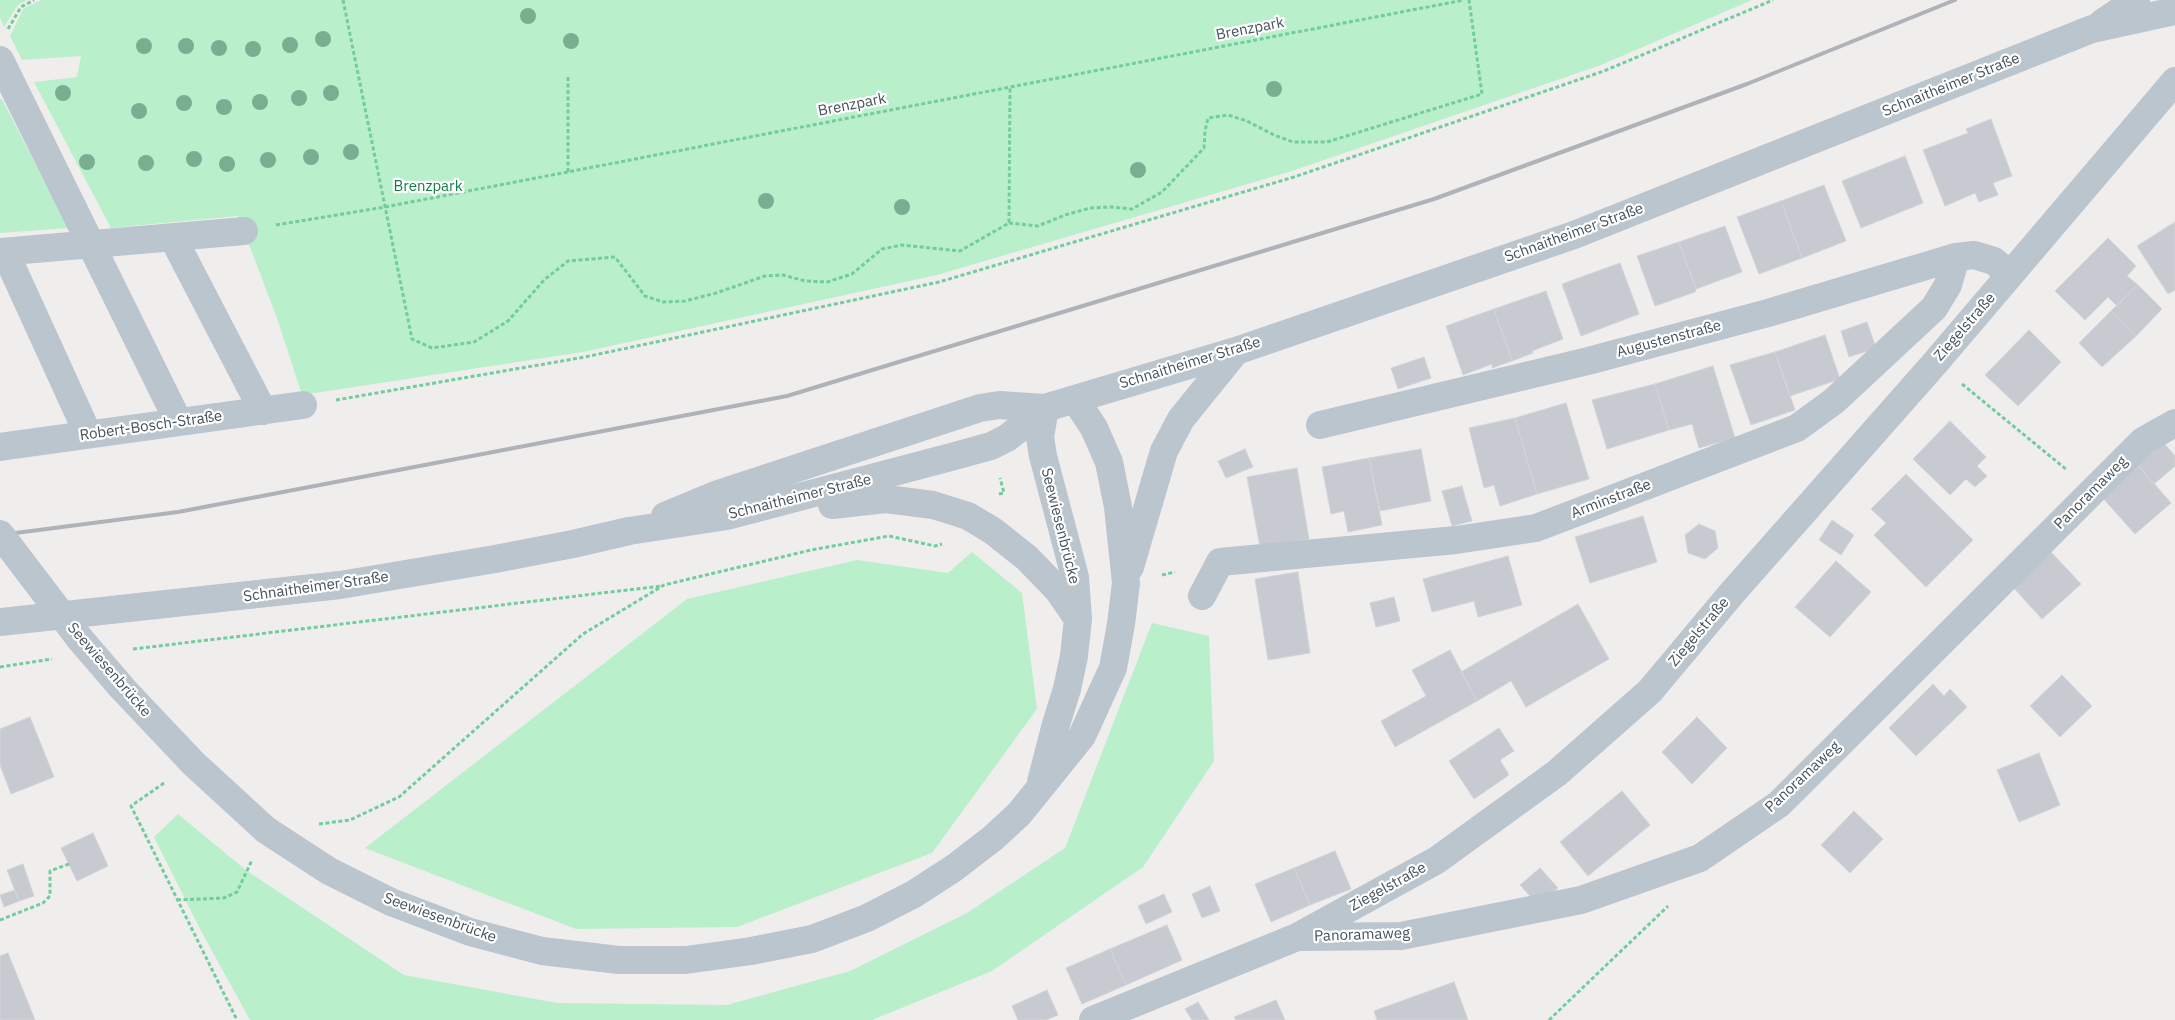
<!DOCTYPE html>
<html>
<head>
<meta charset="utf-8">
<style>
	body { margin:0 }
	canvas { display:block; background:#f0eded }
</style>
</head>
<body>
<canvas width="2175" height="1020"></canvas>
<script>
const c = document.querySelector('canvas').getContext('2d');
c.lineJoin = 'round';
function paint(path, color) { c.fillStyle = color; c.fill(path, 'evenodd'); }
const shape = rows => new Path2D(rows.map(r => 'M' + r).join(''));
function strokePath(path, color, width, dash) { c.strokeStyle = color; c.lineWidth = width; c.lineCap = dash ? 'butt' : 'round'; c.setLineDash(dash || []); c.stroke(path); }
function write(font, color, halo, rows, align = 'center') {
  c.font = font + ' "IBM Plex Sans",sans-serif'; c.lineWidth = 4.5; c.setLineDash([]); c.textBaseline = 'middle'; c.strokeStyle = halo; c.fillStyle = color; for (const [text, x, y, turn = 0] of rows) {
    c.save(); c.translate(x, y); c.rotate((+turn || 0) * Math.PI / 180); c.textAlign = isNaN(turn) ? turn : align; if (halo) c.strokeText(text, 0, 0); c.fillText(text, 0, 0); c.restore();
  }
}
paint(shape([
	[0,0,27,0,18,5,4,27,0,18],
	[41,0,1752,0,1601,65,1292,171,937,275,583,352,302,395,277,318,238,216,111,228,34,82,77,77,81,56,22,60,10,36,23,9],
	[0,99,2,99,68,228,0,233],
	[972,552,1022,593,1037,709,932,853,737,927,576,929,365,848,687,599,857,560,948,573],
	[1152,623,1209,636,1214,761,1143,867,992,971,872,1020,250,1020,200,929,154,837,178,814,247,871,404,975,557,1003,727,1005,850,971,967,913,1065,848]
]), '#baefcc');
const building = shape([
	[1991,119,2012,176,1993,183,1998,195,1979,202,1975,193,1945,206,1923,150,1968,133,1966,129,1991,119],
	[1905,156,1923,203,1861,228,1842,181,1905,156],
	[1824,185,1846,241,1802,258,1781,201,1824,185],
	[1781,201,1802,258,1759,274,1737,217,1781,201],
	[2175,222,2175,290,2168,294,2137,246,2175,222],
	[1725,226,1742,272,1696,289,1679,242,1725,226],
	[2108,238,2136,266,2127,276,2138,285,2117,306,2108,297,2085,320,2055,291,2108,238],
	[1679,242,1696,289,1695,292,1655,306,1637,256,1679,242],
	[1620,263,1639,314,1581,336,1562,284,1620,263],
	[2138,285,2162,309,2136,336,2111,311,2138,285],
	[1546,291,1563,339,1532,351,1533,353,1512,361,1494,309,1546,291],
	[1494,309,1512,361,1492,368,1492,364,1463,375,1446,326,1494,309],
	[2111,311,2136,336,2102,367,2079,343,2111,311],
	[1867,322,1876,348,1849,357,1841,331,1867,322],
	[2029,330,2061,362,2018,406,1985,375,2029,330],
	[1825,335,1840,379,1790,396,1775,352,1825,335],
	[1775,352,1795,410,1751,425,1730,365,1775,352],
	[1424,357,1431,378,1398,389,1391,368,1424,357],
	[1713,366,1735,438,1699,448,1692,424,1669,430,1655,384,1713,366],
	[1655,384,1669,430,1607,449,1592,400,1655,384],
	[1566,403,1589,479,1537,494,1515,418,1566,403],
	[1515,418,1537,494,1500,506,1494,485,1484,488,1469,428,1515,418],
	[1950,421,1986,457,1977,466,1987,476,1975,487,1966,479,1950,495,1913,459,1950,421],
	[2163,442,2175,456,2175,466,2154,484,2137,464,2163,442],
	[1245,449,1253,467,1226,478,1218,461,1245,449],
	[1421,449,1431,501,1380,511,1369,458,1421,449],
	[1369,458,1382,525,1348,532,1344,511,1331,514,1322,467,1369,458],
	[2137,464,2171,503,2135,534,2101,496,2137,464],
	[1297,468,1309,539,1260,547,1247,477,1297,468],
	[1906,474,1973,540,1926,587,1874,535,1886,523,1871,509,1906,474],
	[1462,486,1472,521,1452,526,1442,491,1462,486],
	[1643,516,1657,562,1590,583,1575,537,1643,516],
	[1832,520,1854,535,1841,555,1819,540,1832,520],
	[1699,524,1715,531,1718,548,1705,559,1688,553,1685,535,1699,524],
	[2050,551,2081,584,2042,619,2012,586,2050,551],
	[1508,556,1522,605,1478,617,1474,601,1432,612,1423,579,1508,556],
	[1836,561,1871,592,1830,637,1795,607,1836,561],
	[1298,572,1310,653,1268,660,1255,579,1298,572],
	[1394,597,1400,621,1376,627,1370,603,1394,597],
	[1578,604,1609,659,1526,707,1511,681,1477,701,1461,672,1578,604],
	[1450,650,1477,701,1395,747,1381,721,1426,696,1412,670,1450,650],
	[2062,675,2092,706,2060,737,2030,706,2062,675],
	[1933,684,1944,696,1950,689,1967,707,1916,756,1889,728,1933,684],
	[30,717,54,777,11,794,0,765,0,729,30,717],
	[1697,717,1727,748,1692,784,1662,752,1697,717],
	[1499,728,1514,751,1500,760,1509,775,1474,799,1449,761,1499,728],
	[2039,753,2060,805,2019,822,1997,770,2039,753],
	[1622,791,1650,825,1588,876,1560,842,1622,791],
	[1854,811,1883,839,1850,873,1821,845,1854,811],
	[93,833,108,866,77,881,61,848,93,833],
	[1335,851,1351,889,1310,905,1294,868,1335,851],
	[23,864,34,896,19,901,7,870,23,864],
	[1294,868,1310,905,1271,922,1255,884,1294,868],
	[1540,868,1558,888,1538,905,1520,885,1540,868],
	[1210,886,1220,911,1202,918,1192,894,1210,886],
	[15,890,19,901,4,907,0,895,15,890],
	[1164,894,1172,912,1146,924,1138,906,1164,894],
	[1167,925,1182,960,1126,985,1110,949,1167,925],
	[1110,949,1126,985,1082,1004,1066,968,1110,949],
	[8,953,35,1020,0,1020,0,956,8,953],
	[1454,982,1468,1020,1377,1020,1374,1011,1454,982],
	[1047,990,1058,1015,1046,1020,1018,1020,1012,1006,1047,990],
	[1276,1000,1285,1020,1236,1020,1234,1017,1276,1000],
	[1198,1002,1209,1020,1192,1020,1185,1009,1198,1002]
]);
paint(building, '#c7cad0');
strokePath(building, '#d1d4d9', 1);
strokePath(shape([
	[343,0,412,339,432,348,474,342,508,321,544,280,568,261,615,257,645,296,663,302,685,301,716,293,765,276,783,275,805,281,827,282,852,274,882,249,902,245,960,251,1009,223,1010,86],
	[8,29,21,7,34,0],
	[568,172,568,77],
	[1009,223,1038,226,1065,215,1090,208,1111,207,1132,209,1162,192,1204,148,1205,131,1208,118,1228,115,1247,121,1274,135,1293,142,1327,142,1482,94,1469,0],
	[276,225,385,207,1464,0],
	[1962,384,2067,470],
	[336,400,585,357,939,282,1294,177,1604,71,1773,0],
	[999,494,1004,493,1000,478],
	[1162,575,1175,572],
	[133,649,661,586],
	[0,667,52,659],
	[164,783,131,806,237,1020],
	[319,824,350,820,399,797,583,634,664,585,811,550,889,536,935,546,942,544],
	[177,900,224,898,237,892,252,860],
	[0,920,43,903,50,896,50,871,69,864],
	[1549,1020,1668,906]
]), '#72cd9c', 3, [4, 2.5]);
strokePath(shape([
	[2102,23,2136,0],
	[0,60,178,421],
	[173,238,263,411],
	[0,252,244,231],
	[5,252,88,434],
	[1320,425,1588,361,1768,313,1956,257,1974,255,1994,261,2010,275],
	[0,447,303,405],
	[832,505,886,499,933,505,968,516,993,531,1027,558,1058,590,1078,619],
	[665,516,718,494,980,408,999,405,1045,408],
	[1130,567,1164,451,1181,419,1236,351],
	[1202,596,1220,562,1456,540,1536,528,1797,428,1834,401,1934,308,1948,285,1956,257],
	[0,622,340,585,495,559,573,544,629,531,727,516,951,457,991,446,1007,438,1045,408,1236,351,1574,235,2092,29,2175,11],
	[1041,782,1056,724,1067,689,1074,656,1078,619,1075,577,1043,456,1040,437,1045,408],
	[266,830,329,871,391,902,470,932,542,951,619,960,686,960,751,951,812,939,867,918,914,894,954,868,993,838,1019,814,1082,736,1113,668,1121,624,1126,583,1118,507,1109,462,1094,428,1075,399],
	[1299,937,1401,936,1581,900,1700,858,1779,804,2143,441,2175,423],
	[1093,1020,1297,937,1437,860,1557,773,1650,691,1732,593,1935,363,2175,81]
]), '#bbc5cd', 28);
strokePath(shape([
	[0,535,178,512,787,396,1434,199,1747,84,1955,0]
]), '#afb3b8', 4);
strokePath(shape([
	[0,534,80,639,123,689,193,763,266,830]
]), '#bbc5cd', 28);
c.fillStyle = '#78af91';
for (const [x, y] of [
	[528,16],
	[323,39],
	[571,41],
	[290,45],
	[144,46],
	[186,46],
	[219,48],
	[253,49],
	[1274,89],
	[63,93],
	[331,93],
	[299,98],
	[260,102],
	[184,103],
	[224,107],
	[139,111],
	[351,152],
	[311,157],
	[194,159],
	[268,160],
	[87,162],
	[146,163],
	[227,164],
	[1138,170],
	[766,201],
	[902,207]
]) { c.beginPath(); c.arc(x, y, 8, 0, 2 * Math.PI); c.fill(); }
write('15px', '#45515b', '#fff', [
	["Brenzpark",1250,29,-11],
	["Schnaitheimer Straße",1951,85,-22],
	["Brenzpark",852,105,-11],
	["Schnaitheimer Straße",1574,233,-20],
	["Ziegelstraße",1965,327,-49],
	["Augustenstraße",1669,339,-15],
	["Schnaitheimer Straße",1190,363,-17],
	["Robert-Bosch-Straße",151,426,-8],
	["Panoramaweg",2091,493,-45],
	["Schnaitheimer Straße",800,497,-14],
	["Arminstraße",1611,499,-21],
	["Seewiesenbrücke",1060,526,76],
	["Schnaitheimer Straße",316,587,-8],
	["Ziegelstraße",1699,632,-50],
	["Seewiesenbrücke",109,670,49],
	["Panoramaweg",1803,777,-43],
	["Ziegelstraße",1388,887,-29],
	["Seewiesenbrücke",440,918,20],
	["Panoramaweg",1362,935,-2]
]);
write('15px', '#157c45', '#fff', [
	["Brenzpark",428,187]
]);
</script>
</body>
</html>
